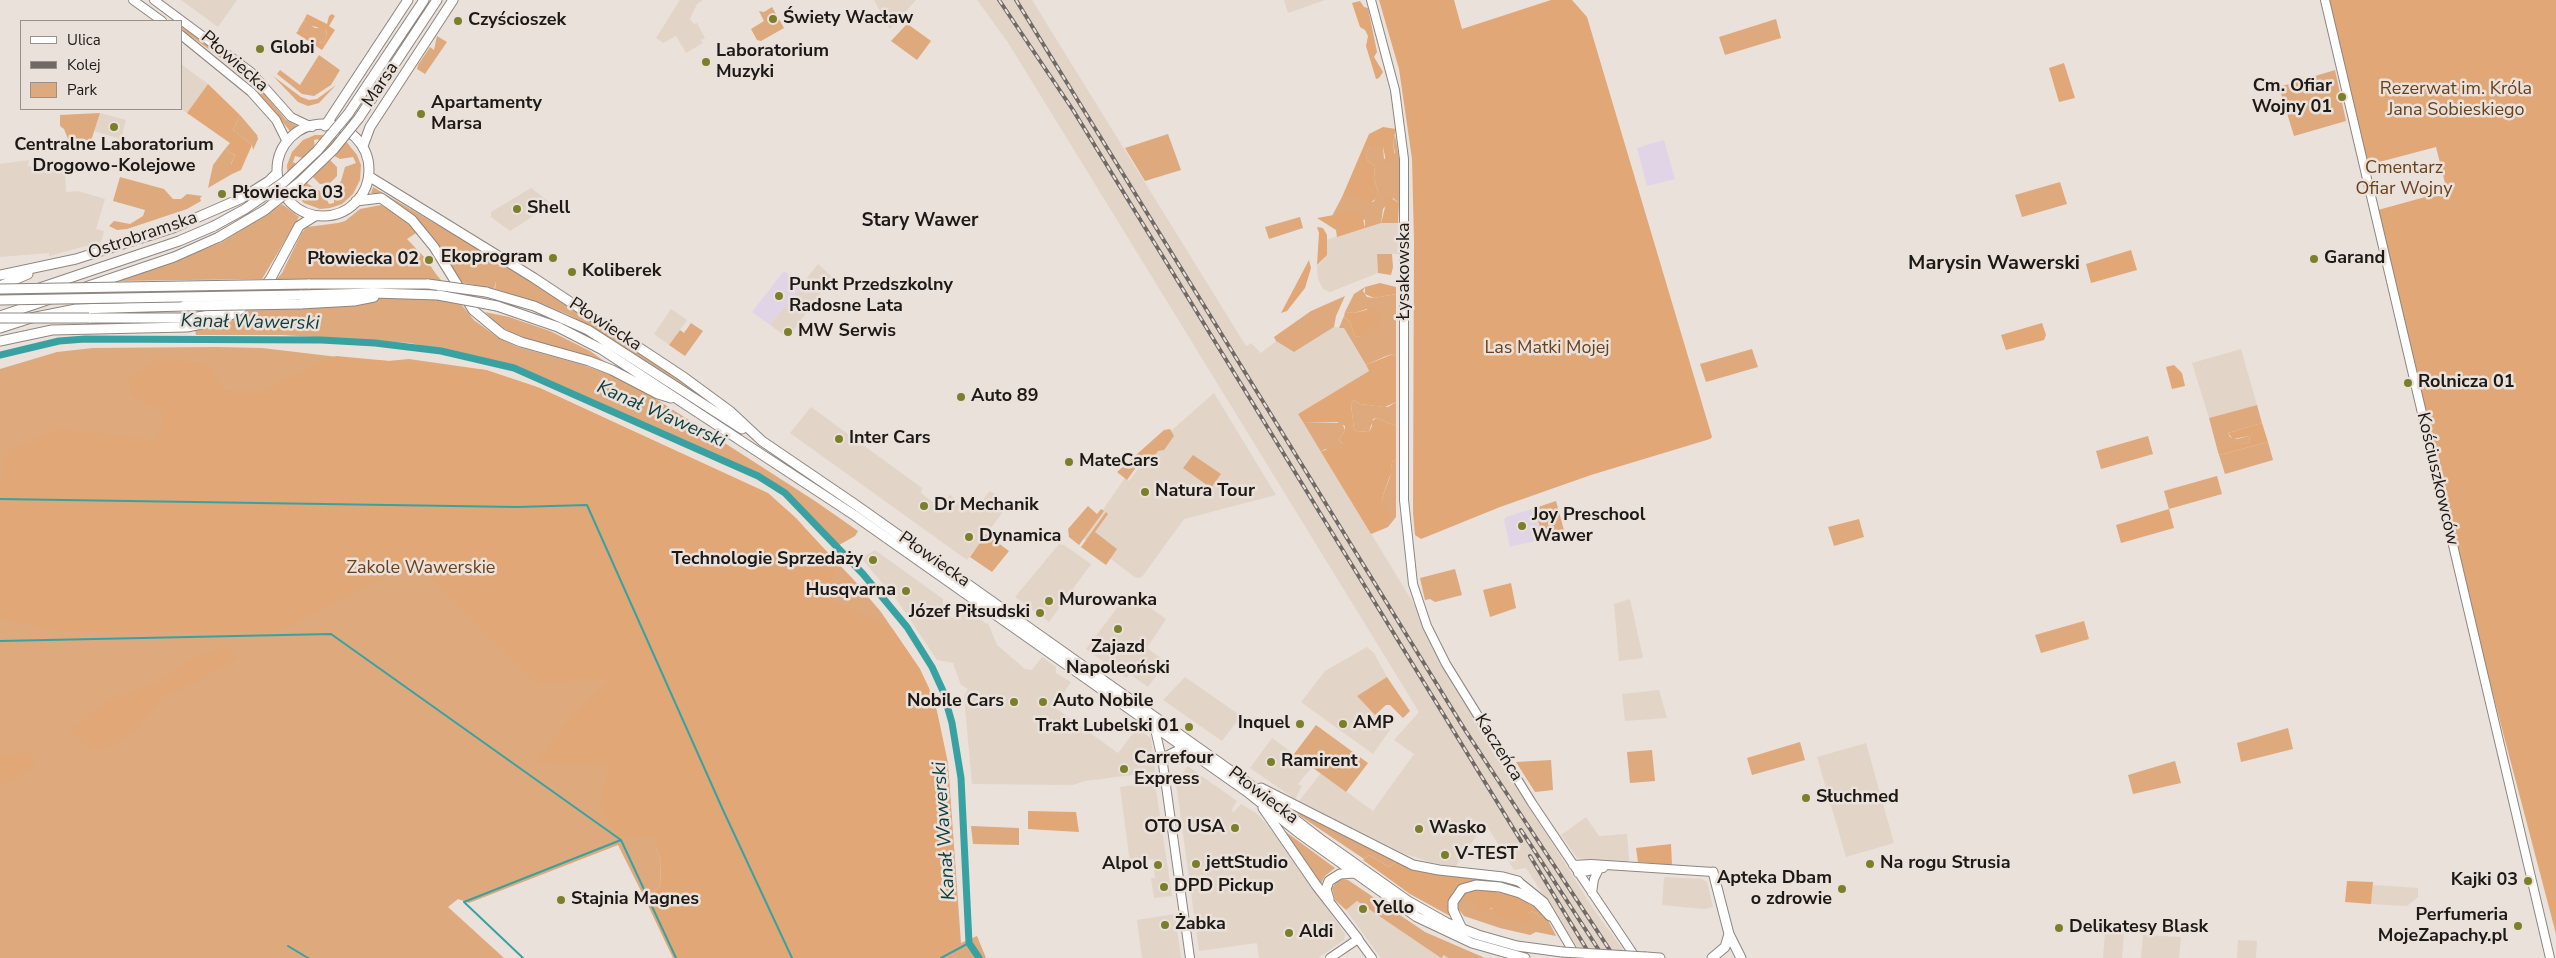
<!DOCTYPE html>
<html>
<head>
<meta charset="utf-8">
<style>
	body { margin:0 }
	#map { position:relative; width:2556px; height:958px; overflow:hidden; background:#eae1da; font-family:"Nunito Sans",sans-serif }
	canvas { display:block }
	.legend { position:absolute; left:20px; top:20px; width:162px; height:90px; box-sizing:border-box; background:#eae1da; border:1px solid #98918c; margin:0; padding:6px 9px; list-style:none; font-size:15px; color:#1c1917 }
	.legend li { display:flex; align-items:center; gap:10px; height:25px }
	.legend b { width:25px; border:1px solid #98918c }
</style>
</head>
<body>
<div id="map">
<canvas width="2556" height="958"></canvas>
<ul class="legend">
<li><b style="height:6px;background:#fff"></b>Ulica</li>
<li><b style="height:6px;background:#706a66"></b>Kolej</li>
<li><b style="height:14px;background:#dea97c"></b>Park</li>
</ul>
</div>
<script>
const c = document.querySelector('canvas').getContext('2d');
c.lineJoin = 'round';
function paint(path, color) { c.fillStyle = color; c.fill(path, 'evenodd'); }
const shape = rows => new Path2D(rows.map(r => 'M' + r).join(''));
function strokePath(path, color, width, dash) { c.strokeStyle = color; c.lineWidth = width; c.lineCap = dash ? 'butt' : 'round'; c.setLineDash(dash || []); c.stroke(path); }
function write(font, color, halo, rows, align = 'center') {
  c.font = font + ' "Nunito Sans",sans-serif'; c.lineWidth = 5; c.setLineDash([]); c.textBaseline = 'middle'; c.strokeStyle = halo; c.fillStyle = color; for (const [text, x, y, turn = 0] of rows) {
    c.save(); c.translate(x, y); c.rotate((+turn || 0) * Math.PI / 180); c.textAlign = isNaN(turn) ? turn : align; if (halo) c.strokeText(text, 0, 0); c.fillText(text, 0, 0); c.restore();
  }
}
paint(shape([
	[181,0,237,0,218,27],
	[680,0,703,0,697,4,690,19,694,24,697,23,705,38,701,40,703,43,686,53,676,36,663,43,656,38],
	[874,0,916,0,890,29],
	[977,0,1032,0,1246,346,1251,343,1261,353,1276,341,1294,352,1334,327,1344,328,1369,371,1298,414,1417,609,1440,663,1592,907,1629,958,1584,958,1526,868,1514,870,1485,823,1456,866,1446,865,1432,863,1403,853,1299,801,1321,773,1373,811,1414,754,1394,740,1419,712,1055,119,1007,41],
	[1284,0,1325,0,1288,13],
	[181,64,208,84,187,113,181,109],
	[100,113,126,120,121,139,94,131],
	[29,160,28,166,65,172,66,192,78,191,105,199,96,229,104,231,101,242,49,256,49,253,0,257,0,164],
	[531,188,552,204,510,231,491,217,491,212],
	[1377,223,1401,223,1401,254,1377,254,1378,273,1330,292,1323,289,1318,279,1317,267,1327,255,1326,240],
	[818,264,832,277,788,338,770,325],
	[671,309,687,320,669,345,654,334],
	[2241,349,2257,405,2209,418,2192,363],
	[1214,393,1276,495,1184,519,1142,577,1136,578,1083,538,1125,478,1129,481,1156,444],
	[811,407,922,488,921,493,940,508,950,495,973,512,990,491,1008,505,967,560,790,433],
	[1059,544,1064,545,1091,564,1049,622,1015,597],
	[875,550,943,599,943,610,952,618,970,613,987,624,988,623,997,645,1025,669,1032,670,1042,657,1056,667,1056,673,1071,682,1054,707,1118,753,1137,728,1151,738,1155,772,1085,781,1073,785,972,784,964,696,968,689,961,685,953,663,937,660,899,603,861,558],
	[1131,594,1166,619,1147,648,1166,662,1148,687,1130,674,1126,678,1086,649,1126,596],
	[1630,599,1643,658,1619,661,1614,604],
	[1367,647,1374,653,1387,677,1357,696,1390,730,1373,754,1301,702,1325,671],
	[1185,677,1241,716,1222,741,1163,700],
	[1659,690,1667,718,1625,721,1622,694],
	[1272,738,1312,767,1298,784,1302,786,1295,799,1250,768],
	[1866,743,1894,843,1846,857,1817,757],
	[1187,767,1189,767,1237,801,1232,809,1233,813,1241,804,1256,813,1268,826,1345,934,1344,940,1318,958,1259,958,1257,943,1199,951,1176,783],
	[1155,782,1172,896,1154,898,1151,878,1155,878,1153,859,1130,863,1120,787],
	[1586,817,1599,836,1627,834,1629,860,1626,863,1577,858,1561,835],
	[1664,877,1702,879,1707,882,1713,907,1704,909,1662,905],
	[2373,885,2418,888,2418,897,2407,906,2371,904],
	[1357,901,1441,958,1444,955,1448,958,1381,958,1346,910],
	[1175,914,1181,958,1142,958,1137,920],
	[2105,933,2124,934,2122,958,2103,958],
	[2143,935,2181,937,2179,958,2141,958],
	[2238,940,2257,941,2256,958,2237,958]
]), '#e3d4c8');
paint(shape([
	[1664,140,1675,179,1647,186,1637,148],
	[784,271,803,285,770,325,752,312],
	[1535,508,1543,539,1510,547,1504,520,1506,517]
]), '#e2d4e7');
paint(shape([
	[772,7,784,28,761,41,757,40,751,29,764,21,759,11,764,12],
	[1776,19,1781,38,1725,55,1719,37],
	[304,20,315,28,325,28,327,35,324,43,317,42,298,30],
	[906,25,909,25,931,41,917,60,891,41],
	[181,26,236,66,262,91,286,120,297,126,290,131,249,82,218,56,181,29],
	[437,36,447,42,425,74,417,69,418,65,430,47,434,50],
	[319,55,340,70,331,85,314,96,302,94,277,74,280,70,300,85],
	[2335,70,2346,121,2294,136,2279,87],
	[273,76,301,97,309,100,317,99,336,85,319,103,308,106,298,102],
	[100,113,88,150,70,144,64,129,60,126,60,115],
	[240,115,257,135,258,139,253,150,252,145,233,130],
	[1168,134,1181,170,1145,181,1125,148],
	[315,135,331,135,345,140,357,155,361,165,360,180,353,194,342,204,330,208,320,209,304,203,292,190,288,182,287,165,292,152,303,140],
	[318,139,323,150,340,159,353,157,356,163,345,167,341,181,334,190,334,203,329,204,323,193,308,184,302,167,293,162,295,156,303,158,315,150,314,140],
	[1395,135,1399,158,1399,203,1393,198,1383,209,1381,223,1365,228,1365,220,1342,214,1332,216,1342,197,1358,197,1373,202,1375,200,1378,192,1374,179,1375,166,1367,160,1366,156,1369,146,1383,147,1384,159,1395,153,1393,142],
	[225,149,235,155,231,164,232,174,208,188,213,165],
	[329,159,337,167,337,176,330,183,320,184,311,175],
	[120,177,164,189,173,199,181,199,187,194,202,196,200,198,201,201,187,209,127,229,117,230,109,226,114,221,130,224,143,216,145,210,113,201],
	[2060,182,2067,204,2022,217,2015,195],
	[373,187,514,270,674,375,711,402,607,336,569,315,540,303,495,289,496,281,494,289,460,282,427,230,405,209,390,198,371,193],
	[282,204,299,217,262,279,114,281,158,268,222,242],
	[381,205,407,221,416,233,407,239,425,258,436,274,474,320,497,337,518,347,583,365,617,377,642,390,815,501,858,531,855,536,839,545,785,491,757,473,504,363,410,343,282,335,196,335,195,330,214,327,246,313,282,273,302,232,307,227,338,223,345,221,360,209],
	[1300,217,1303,228,1269,239,1265,227],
	[1377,254,1392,254,1393,267,1391,275,1378,273],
	[1365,287,1363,291,1367,297,1374,298,1396,294,1396,356,1393,354,1386,356,1366,365,1344,328,1339,328,1344,316,1350,322,1355,336,1359,337,1373,328,1367,309,1354,313,1345,312,1354,294],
	[1345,296,1336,316,1334,327,1294,352,1276,341,1274,337,1311,311],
	[485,312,509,317,550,331,590,351,607,363,519,337,498,325],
	[691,323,703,331,685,356,669,345,680,330,684,333],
	[217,347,262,348,355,359,388,361,409,359,486,370,540,388,768,493,792,515,853,579,881,612,919,668,942,737,949,777,961,943,977,936,986,958,796,958,652,835,661,861,660,887,644,897,618,845,469,903,458,899,448,907,504,958,0,958,0,369,57,352,93,348],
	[1752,349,1758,367,1706,382,1700,364],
	[1354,400,1360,404,1377,406,1388,407,1396,402,1396,426,1376,418,1373,419,1369,432,1356,431,1354,429,1351,404],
	[2257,405,2262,423,2228,433,2230,437,2237,439,2249,436,2250,442,2218,452,2209,418],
	[1303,422,1342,423,1345,430,1339,440,1343,444,1343,448,1325,449,1321,452],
	[1170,429,1174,436,1164,450,1158,451,1149,463,1142,459,1127,480,1117,472,1164,430],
	[2148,436,2153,454,2101,469,2096,451],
	[2268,442,2273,460,2225,474,2219,455],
	[1193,455,1221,474,1211,488,1183,468],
	[1396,459,1396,517,1388,527,1382,498,1390,477,1392,462],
	[2217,476,2222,494,2169,509,2164,491],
	[1556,501,1565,534,1543,539,1535,508],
	[1088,506,1097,514,1101,509,1104,511,1079,545,1069,537,1068,529],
	[1106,512,1108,514,1095,532,1117,549,1106,565,1081,547],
	[1859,519,1864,537,1834,546,1828,527],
	[986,534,1009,551,992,572,970,557],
	[1455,569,1462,595,1435,602,1430,599,1425,600,1420,578],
	[2084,621,2089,639,2041,653,2035,635],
	[1387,677,1410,711,1403,718,1390,705,1386,705,1375,715,1357,696],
	[1316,725,1368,763,1346,792,1294,754],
	[2288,728,2293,749,2241,762,2237,743],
	[1800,742,1805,760,1752,775,1747,758],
	[1652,750,1655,781,1630,783,1627,752],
	[1551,760,1553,790,1535,792,1516,762],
	[2175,761,2181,783,2133,794,2128,775],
	[1293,811,1301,813,1397,862,1389,867,1369,855,1364,859],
	[971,826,1019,828,1019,845,973,844],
	[1282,829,1335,868,1325,876,1320,885],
	[1343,879,1348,880,1425,932,1485,958,1448,958,1444,955,1441,958,1357,901,1346,910,1335,900,1332,888,1337,881],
	[1464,893,1487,908,1528,914,1532,911,1541,917,1546,916,1556,936,1536,932,1530,935,1500,928,1464,916,1460,911,1458,912,1457,904]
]), '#dea97c');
paint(shape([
	[1379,0,1454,0,1462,29,1551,0,1572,0,1587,17,1712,437,1710,439,1591,475,1500,507,1426,537,1421,539,1415,535,1413,513,1414,242,1412,159,1399,69],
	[2329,0,2556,0,2556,934,2470,607,2378,210,2447,191,2436,147,2368,165],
	[1360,1,1364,7,1368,8,1377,52,1374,57,1383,72,1379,78,1376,79,1366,46,1368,36,1365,30,1360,27,1352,3],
	[307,14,327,24,329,16,332,14,335,16,329,26,335,30,322,50,296,33,299,30,317,42,324,43,327,35,326,30,310,25,304,20],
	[2064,63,2075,98,2059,102,2049,68],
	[208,84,240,115,233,130,252,145,241,170,232,174,230,167,235,155,225,149,230,143,187,113],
	[1383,127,1396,129,1393,142,1395,158,1389,162,1386,161,1383,147,1369,147,1366,156,1367,160,1375,166,1374,179,1378,192,1376,199,1369,203,1358,197,1342,197,1369,134],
	[1388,196,1399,203,1398,223,1381,223],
	[1356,211,1362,214,1365,228,1337,237,1336,230,1317,218],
	[1317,227,1323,228,1327,235,1327,255,1317,265,1319,233],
	[2131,250,2137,270,2091,283,2086,264],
	[1309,260,1311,268,1305,288,1287,311,1281,313],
	[1380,283,1396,287,1396,294,1374,298,1365,294,1365,287],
	[1374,308,1380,314,1380,323,1364,335,1359,337,1355,336,1350,322,1344,316,1345,312,1354,313],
	[2042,323,2046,335,2044,340,2006,350,2001,335],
	[1393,354,1396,356,1396,402,1385,407,1360,404,1354,400,1351,404,1354,429,1356,431,1369,432,1372,426,1371,422,1376,418,1396,426,1396,459,1392,462,1391,473,1382,498,1387,515,1388,527,1371,534,1321,452,1329,448,1343,448,1343,444,1339,440,1345,430,1345,426,1337,422,1303,422,1298,414,1369,371,1366,365],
	[336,356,486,370,537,387,769,494,796,518,836,562,829,593,833,601,892,628,920,669,929,688,937,711,948,763,959,944,934,958,673,958,644,897,660,887,661,861,652,836,618,836,600,806,609,766,536,762,579,708,613,679,536,683,454,602,417,560,279,632,63,632,0,618,0,481,3,477,4,454,57,429,156,440,165,414,131,394,129,378,158,360,208,364,225,391,259,393],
	[2174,365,2182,373,2185,386,2172,389,2166,367],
	[2262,423,2268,442,2219,455,2218,452,2221,450,2250,442,2249,436,2233,439,2228,433],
	[2169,509,2174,528,2121,543,2116,525],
	[1511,583,1516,608,1490,617,1483,590],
	[229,647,236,658,199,681,162,697,131,734,98,751,79,740,72,729,110,700,155,684,196,657],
	[29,753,35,765,0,787,0,756],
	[1028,811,1076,812,1079,832,1028,829],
	[1671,844,1672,865,1638,862,1636,848],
	[1369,855,1389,867,1397,862,1494,879,1513,883,1513,886,1475,881,1465,883,1453,892,1450,898,1450,916,1410,894,1363,860],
	[2347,881,2373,882,2371,904,2345,902],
	[1470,890,1492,891,1516,896,1537,906,1546,916,1541,917,1532,911,1528,914,1532,920,1528,923,1497,916,1492,908,1481,911,1476,907,1475,900,1468,902,1464,893]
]), '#e1a776');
strokePath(shape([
	[0,499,517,507,587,505,723,810,792,958],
	[0,641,331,634,621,840],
	[288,946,308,958],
	[523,958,464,902,621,840,676,958],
	[941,958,969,943]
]), '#38a2a3', 2);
strokePath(shape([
	[0,355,59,341,85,339,321,340,375,343,441,351,514,368,758,476,785,493,863,574,907,627,932,667,943,691,952,723,961,778,969,943,979,958]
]), '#38a2a3', 7);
const secondary = shape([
	[133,0,162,21],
	[154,0,251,72,291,117,312,127],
	[1371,0,1395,90,1404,159,1404,500,1413,584,1427,626,1446,664,1532,803,1636,958],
	[2325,0,2550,958],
	[181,35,251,92,276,120,287,142],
	[1155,729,1163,764,1190,958],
	[1163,764,1166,756,1182,748],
	[1573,865,1591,864,1713,872],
	[1578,873,1603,868],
	[1518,881,1544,902,1577,958],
	[1592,893,1594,879,1599,869],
	[1330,958,1358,939,1372,958]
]);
const primary = shape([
	[348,114,424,0],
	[359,118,437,0],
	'277 170a46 46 0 1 1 92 0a46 46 0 1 1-92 0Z',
	[325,126,408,0],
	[363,146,370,127,453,0],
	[370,177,534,278,682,376,731,412,762,441,856,505,1248,783,1323,841,1408,901,1447,923,1478,935,1517,946,1562,952],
	[356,201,381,198,412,220,434,247,473,310,502,334,521,342,589,361,612,370,658,394,671,398],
	[0,275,76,259,173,228,242,198,269,181,277,173],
	[308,284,428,284],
	[0,286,28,274],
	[486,292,534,306,588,330,742,429],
	[300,295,373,293,438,295],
	[7,299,179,241,214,226],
	[300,304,354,301,374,297],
	[497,306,558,327,601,349,854,515,1246,791,1299,833,1417,917,1472,943,1525,958],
	[0,316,174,257,219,237],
	[89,318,191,318,210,315,237,305],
	[0,328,31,318,76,309,184,306],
	[0,341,52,330,187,327,221,320,238,311,259,294,271,278,299,226,315,216],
	[1261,788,1413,865,1439,870,1503,877,1518,881],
	[1263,808,1316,885,1358,939],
	[1713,872,1729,934,1741,958],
	[1329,899,1326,889,1329,881,1340,874,1354,873],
	[1462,929,1453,910,1453,902,1462,889,1476,885,1500,887,1520,893,1537,902,1550,916],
	[1646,957,1660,958],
	[1712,958,1725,947,1729,934]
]);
strokePath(secondary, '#8e8680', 10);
strokePath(primary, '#8e8680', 11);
strokePath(secondary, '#fff', 8);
strokePath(primary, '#fff', 9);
const rail = shape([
	[999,0,1073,110,1521,841],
	[1016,0,1465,730,1615,958],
	[1521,830,1604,958],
	[1530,856,1592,958]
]);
strokePath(rail, '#706a66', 4);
strokePath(rail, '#eae1da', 2, [5.5]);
const primaryBridge = shape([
	[214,226,245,209,284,182,317,151,348,114],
	[219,237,265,210,301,181,334,149,359,118],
	[428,284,486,292],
	[0,289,308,284],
	[438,295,497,306],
	[0,300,300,295],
	[184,306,300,304],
	[0,318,89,318],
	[1562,952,1646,957]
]);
strokePath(primaryBridge, '#8e8680', 11, []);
strokePath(primaryBridge, '#fff', 9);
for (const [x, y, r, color] of [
	[773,19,5,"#7b7f29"],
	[458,21,5,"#7b7f29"],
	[260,49,5,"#7b7f29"],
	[706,62,5,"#7b7f29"],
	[2342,97,5,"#7b7f29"],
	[421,114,5,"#7b7f29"],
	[114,127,5,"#7b7f29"],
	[222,194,5,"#7b7f29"],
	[517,209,5,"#7b7f29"],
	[553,258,5,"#7b7f29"],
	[2314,259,5,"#7b7f29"],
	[429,260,5,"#7b7f29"],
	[572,272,5,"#7b7f29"],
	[779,296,5,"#7b7f29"],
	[788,332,5,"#7b7f29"],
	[2408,383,5,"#7b7f29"],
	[961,397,5,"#7b7f29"],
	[839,439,5,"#7b7f29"],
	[1069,462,5,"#7b7f29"],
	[1145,492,5,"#7b7f29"],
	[924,506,5,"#7b7f29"],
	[1522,526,5,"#7b7f29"],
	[969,537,5,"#7b7f29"],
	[873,560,5,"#7b7f29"],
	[906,591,5,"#7b7f29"],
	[1049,601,5,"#7b7f29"],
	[1040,613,5,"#7b7f29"],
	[1118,629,5,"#7b7f29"],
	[1014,702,5,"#7b7f29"],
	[1043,702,5,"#7b7f29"],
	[1300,724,5,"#7b7f29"],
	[1343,724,5,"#7b7f29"],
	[1189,727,5,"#7b7f29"],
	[1271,762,5,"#7b7f29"],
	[1124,769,5,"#7b7f29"],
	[1806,798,5,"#7b7f29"],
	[1235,828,5,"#7b7f29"],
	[1419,829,5,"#7b7f29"],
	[1445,855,5,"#7b7f29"],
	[1196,864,5,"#7b7f29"],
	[1870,864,5,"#7b7f29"],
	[1158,865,5,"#7b7f29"],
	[2528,881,5,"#7b7f29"],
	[1164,887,5,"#7b7f29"],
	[1842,889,5,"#7b7f29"],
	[561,900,5,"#7b7f29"],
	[1363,909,5,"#7b7f29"],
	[1165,925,5,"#7b7f29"],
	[2518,926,5,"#7b7f29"],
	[2059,928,5,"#7b7f29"],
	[1289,933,5,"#7b7f29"]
]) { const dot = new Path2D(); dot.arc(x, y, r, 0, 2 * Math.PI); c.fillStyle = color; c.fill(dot); strokePath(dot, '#eae1da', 2); }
write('bold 18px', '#1c1917', '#eae1da', [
	["Świety Wacław",783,19],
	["Czyścioszek",468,21],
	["Globi",270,49],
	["Laboratorium",716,52],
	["Muzyki",716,73],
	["Cm. Ofiar",2332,87,"right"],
	["Wojny 01",2332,108,"right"],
	["Apartamenty",431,104],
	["Marsa",431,125],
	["Centralne Laboratorium",114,146,"center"],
	["Drogowo-Kolejowe",114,167,"center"],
	["Płowiecka 03",232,194],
	["Shell",527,209],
	["Ekoprogram",543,258,"right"],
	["Garand",2324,259],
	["Płowiecka 02",419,260,"right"],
	["Koliberek",582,272],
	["Punkt Przedszkolny",789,286],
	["Radosne Lata",789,307],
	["MW Serwis",798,332],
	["Rolnicza 01",2418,383],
	["Auto 89",971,397],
	["Inter Cars",849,439],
	["MateCars",1079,462],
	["Natura Tour",1155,492],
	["Dr Mechanik",934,506],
	["Joy Preschool",1532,516],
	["Wawer",1532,537],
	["Dynamica",979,537],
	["Technologie Sprzedaży",863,560,"right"],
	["Husqvarna",896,591,"right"],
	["Murowanka",1059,601],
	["Józef Piłsudski",1030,613,"right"],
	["Zajazd",1118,648,"center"],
	["Napoleoński",1118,669,"center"],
	["Nobile Cars",1004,702,"right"],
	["Auto Nobile",1053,702],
	["Inquel",1290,724,"right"],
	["AMP",1353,724],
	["Trakt Lubelski 01",1179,727,"right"],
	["Carrefour",1134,759],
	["Express",1134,780],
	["Ramirent",1281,762],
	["Słuchmed",1816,798],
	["OTO USA",1225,828,"right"],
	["Wasko",1429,829],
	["V-TEST",1455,855],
	["jettStudio",1206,864],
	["Na rogu Strusia",1880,864],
	["Alpol",1148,865,"right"],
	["Apteka Dbam",1832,879,"right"],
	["o zdrowie",1832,900,"right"],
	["Kajki 03",2518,881,"right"],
	["DPD Pickup",1174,887],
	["Stajnia Magnes",571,900],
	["Yello",1373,909],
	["Perfumeria",2508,916,"right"],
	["MojeZapachy.pl",2508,937,"right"],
	["Żabka",1175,925],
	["Delikatesy Blask",2069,928],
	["Aldi",1299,933]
], 'left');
write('18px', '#1c1917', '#eae1da', [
	["Płowiecka",234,62,41],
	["Marsa",381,85,-56],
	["Ostrobramska",143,236,-19],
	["Łysakowska",1405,271,-90],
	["Płowiecka",605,325,33],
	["Kościuszkowców",2437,479,77],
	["Płowiecka",934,560,35],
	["Kaczeńca",1498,748,58],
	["Płowiecka",1263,796,37]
]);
write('18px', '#68411c', '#eae1da', [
	["Rezerwat im. Króla",2456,90],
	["Jana Sobieskiego",2456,111],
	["Cmentarz",2404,169],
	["Ofiar Wojny",2404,190],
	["Las Matki Mojej",1547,349],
	["Zakole Wawerskie",421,569]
]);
write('bold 19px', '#1c1917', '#eae1da', [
	["Stary Wawer",920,221]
]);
write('italic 19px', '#0c3d3d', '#eae1da', [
	["Kanał Wawerski",250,323,1],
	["Kanał Wawerski",661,415,24],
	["Kanał Wawerski",945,831,-94]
]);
write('bold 20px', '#1c1917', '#eae1da', [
	["Marysin Wawerski",1994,264]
]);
</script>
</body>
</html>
